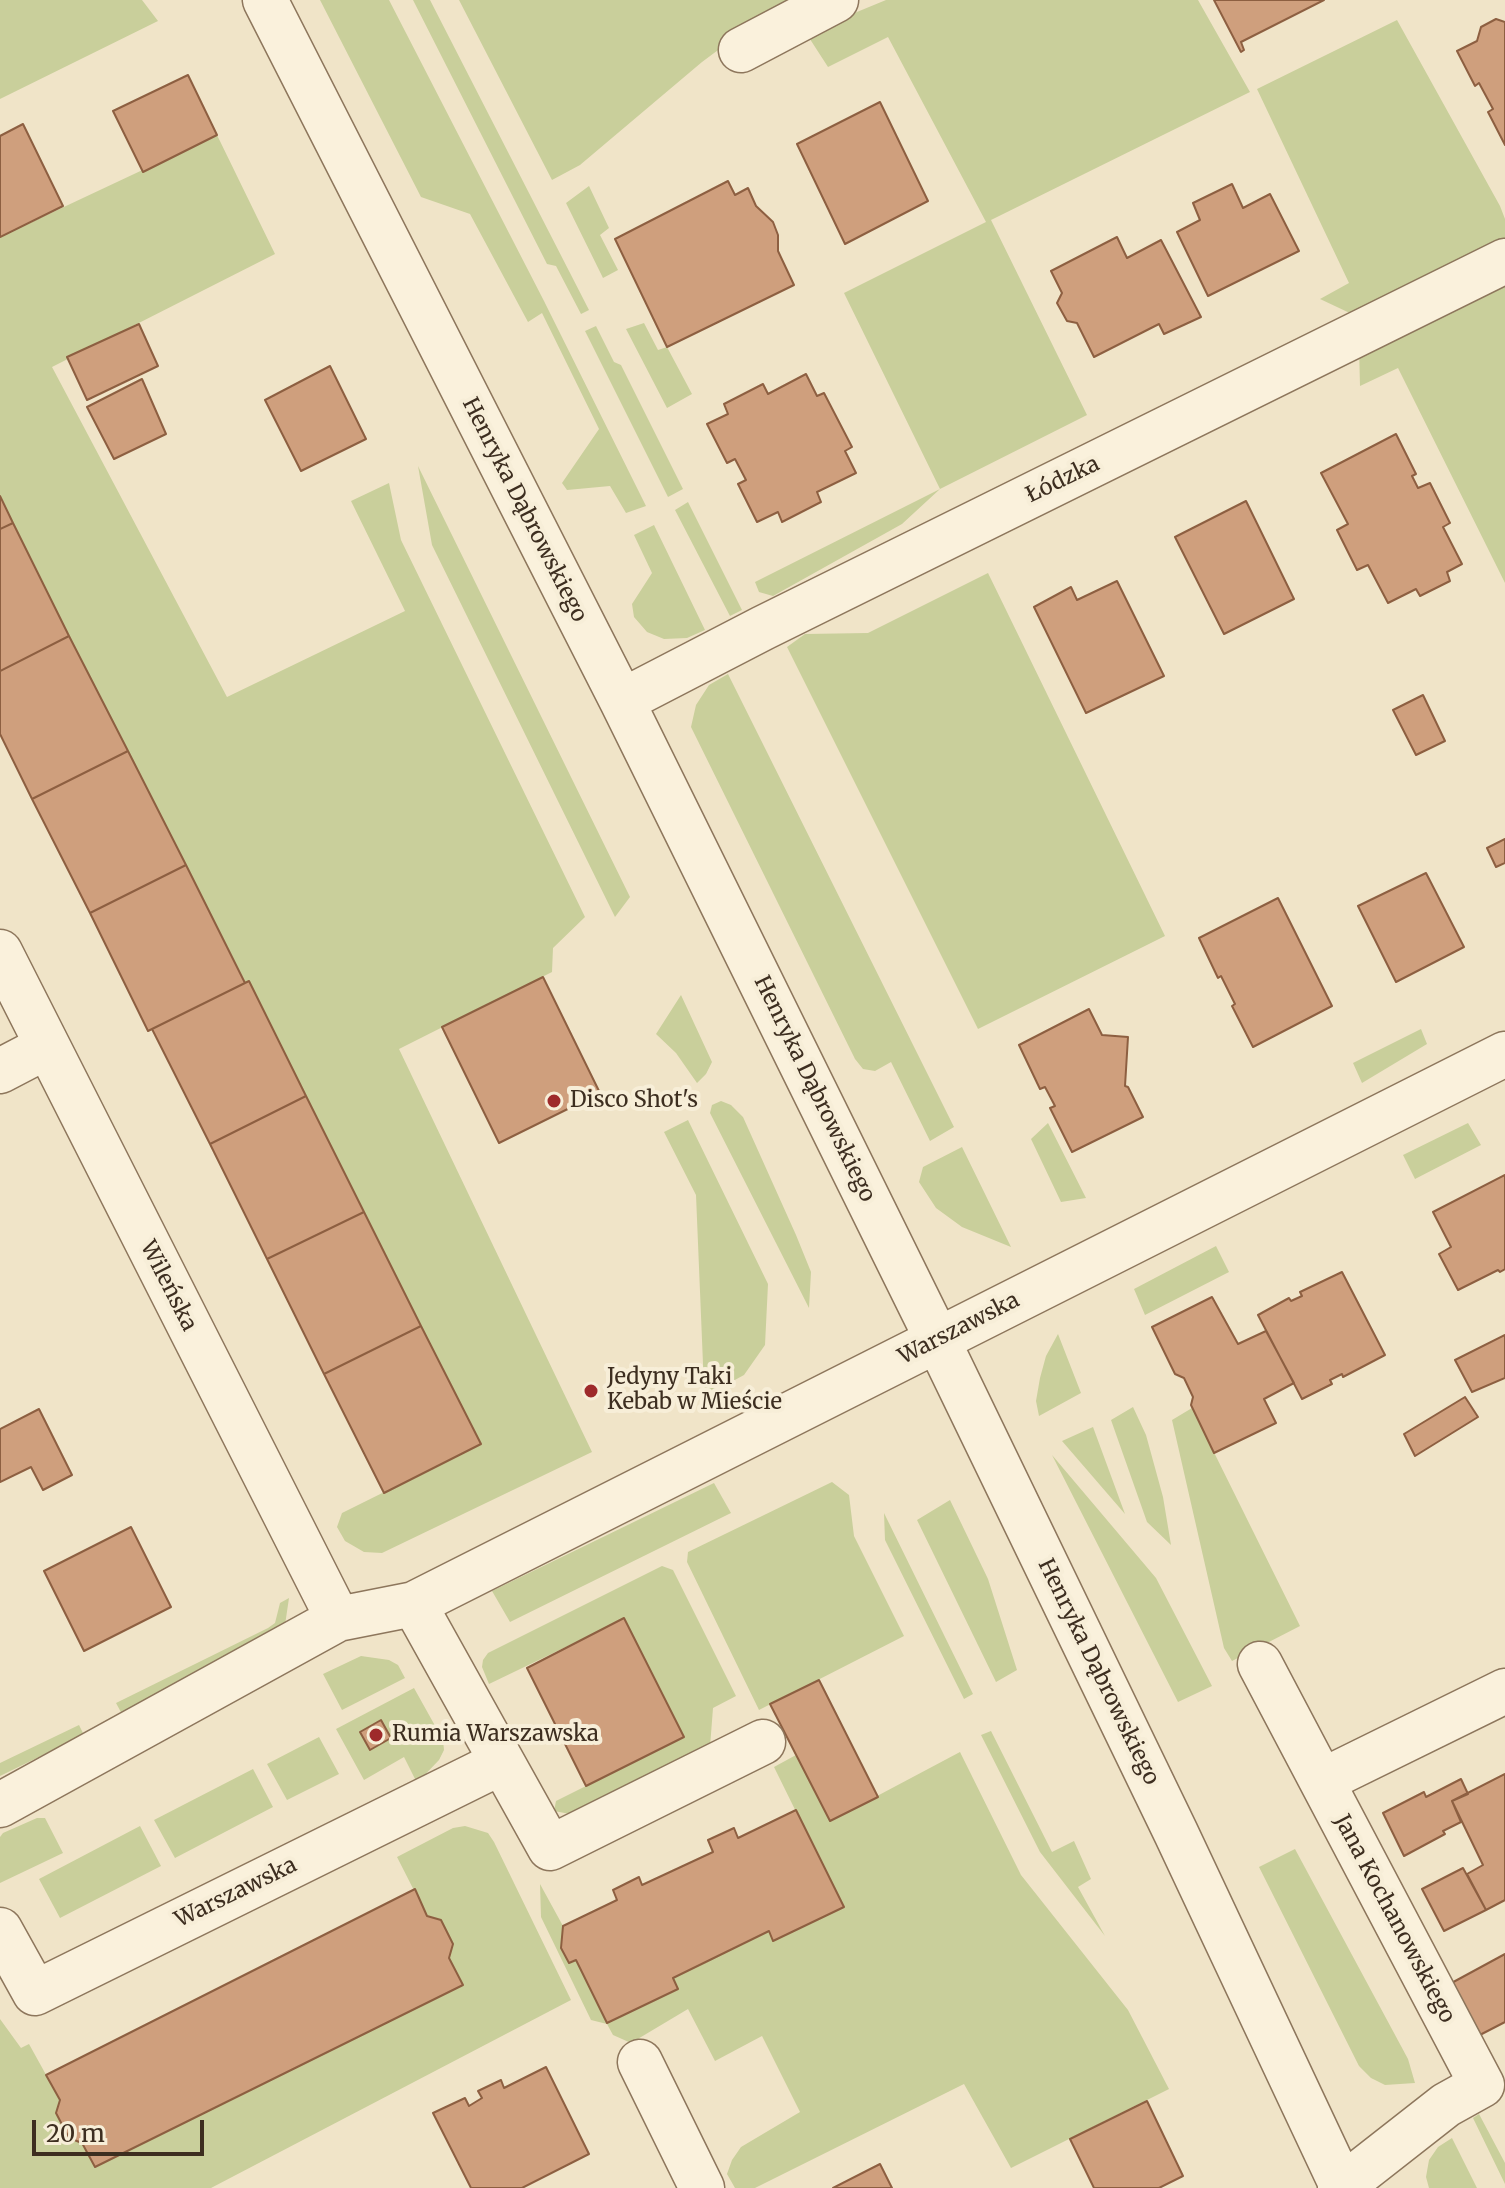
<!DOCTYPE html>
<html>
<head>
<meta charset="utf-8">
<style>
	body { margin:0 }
	#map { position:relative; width:1505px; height:2188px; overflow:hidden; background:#f0e4c8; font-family:Merriweather,serif }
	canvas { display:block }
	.scale { position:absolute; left:32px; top:2120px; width:172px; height:36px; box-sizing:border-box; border:4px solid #3d2e20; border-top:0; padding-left:10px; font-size:24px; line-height:28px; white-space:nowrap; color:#3d2e20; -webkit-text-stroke:6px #f7eed8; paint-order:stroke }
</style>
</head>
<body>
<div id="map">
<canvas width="1505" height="2188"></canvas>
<div class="scale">20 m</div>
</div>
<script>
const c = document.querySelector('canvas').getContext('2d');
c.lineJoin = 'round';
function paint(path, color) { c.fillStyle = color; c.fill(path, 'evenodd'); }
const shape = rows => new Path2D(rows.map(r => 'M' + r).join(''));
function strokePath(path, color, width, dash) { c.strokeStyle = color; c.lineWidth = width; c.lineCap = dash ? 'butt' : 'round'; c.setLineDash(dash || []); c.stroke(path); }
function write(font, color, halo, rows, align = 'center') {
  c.font = font + ' Merriweather,serif'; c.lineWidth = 8; c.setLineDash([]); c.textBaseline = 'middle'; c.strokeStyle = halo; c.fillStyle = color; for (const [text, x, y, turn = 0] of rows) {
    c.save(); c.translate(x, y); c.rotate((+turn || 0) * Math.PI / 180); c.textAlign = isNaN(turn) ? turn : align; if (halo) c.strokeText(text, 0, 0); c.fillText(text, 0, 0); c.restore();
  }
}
paint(shape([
	[0,0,142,0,158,21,0,99],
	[320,0,389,0,544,301,646,506,626,513,610,486,567,490,562,483,599,429,542,313,528,322,470,214,421,197],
	[413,0,430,0,589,310,581,314,556,266,547,264],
	[459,0,800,0,737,36,702,62,580,165,552,180],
	[886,0,1198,0,1250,92,991,220,1087,415,940,489,902,524,773,596,759,592,755,582,940,489,844,293,986,222,888,37,828,67,806,33],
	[1397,20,1500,206,1505,219,1505,240,1354,315,1320,299,1349,283,1257,89],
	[217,135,275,254,52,367,227,697,405,611,351,501,389,483,401,540,585,917,553,948,552,972,399,1049,592,1452,382,1553,364,1552,345,1541,337,1527,342,1513,481,1444,69,636,0,496,0,237],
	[589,186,609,228,600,235,618,270,603,278,566,203],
	[1505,284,1505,583,1398,368,1360,386,1359,347],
	[644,323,658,350,667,347,692,394,667,408,626,329],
	[596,326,614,362,621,365,683,489,668,497,585,331],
	[418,466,630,897,615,917,432,545],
	[688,502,742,610,730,616,675,510],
	[654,525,705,630,687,638,664,639,647,632,634,617,632,604,652,573,634,535],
	[988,573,1165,936,978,1029,787,647,805,634,868,633],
	[728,674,954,1127,930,1141,891,1062,875,1071,863,1069,855,1059,691,727,696,705,709,685],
	[681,995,712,1062,706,1074,697,1083,676,1053,656,1034],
	[1421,1029,1427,1044,1362,1083,1353,1063],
	[721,1101,731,1105,743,1117,796,1235,811,1272,809,1308,710,1113,712,1105],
	[688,1120,768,1284,765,1345,744,1375,709,1394,704,1388,696,1195,664,1132],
	[1048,1123,1086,1198,1061,1202,1031,1139],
	[1468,1123,1481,1145,1415,1179,1403,1155],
	[962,1147,1011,1247,962,1227,936,1208,919,1182,923,1167],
	[1216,1246,1229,1272,1145,1315,1134,1289],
	[1058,1334,1081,1393,1039,1416,1036,1401,1040,1378,1046,1356],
	[1133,1407,1146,1435,1163,1497,1171,1545,1147,1522,1111,1420],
	[1192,1408,1300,1626,1232,1661,1224,1648,1172,1420],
	[1093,1427,1125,1514,1062,1441],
	[1052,1455,1156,1578,1212,1686,1178,1702],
	[832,1482,849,1495,854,1536,904,1636,759,1710,687,1562,688,1552],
	[714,1483,731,1513,510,1622,492,1591],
	[950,1500,988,1579,1017,1670,996,1682,917,1520],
	[884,1513,973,1694,964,1699,885,1540],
	[662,1566,673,1570,736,1696,713,1708,710,1747,570,1814,554,1811,556,1801,684,1737,624,1619,489,1684,482,1667,483,1660,488,1653],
	[289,1598,285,1625,123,1716,116,1703,268,1628,275,1623,280,1603],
	[361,1656,389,1660,398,1665,405,1678,342,1710,323,1674],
	[414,1688,443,1740,444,1750,439,1760,417,1783,404,1757,364,1780,336,1729],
	[79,1725,84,1735,0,1776,0,1763],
	[991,1731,1052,1852,1074,1841,1091,1879,1078,1887,1105,1936,1040,1852,981,1735],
	[319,1737,339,1774,287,1800,267,1764],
	[960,1752,1021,1875,1128,2010,1169,2089,1011,2168,964,2084,755,2188,735,2188,727,2174,732,2160,741,2147,800,2112,762,2036,715,2061,688,2009,631,2043,613,2035,607,2024,591,2020,541,1917,540,1884,563,1926,561,1948,569,1963,576,1960,608,2023,677,1990,673,1978,769,1931,843,1907,774,1767,796,1755,830,1821],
	[253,1769,273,1807,175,1858,154,1820],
	[37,1818,45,1818,63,1853,0,1883,0,1837,3,1833],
	[140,1826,161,1866,60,1918,39,1879],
	[465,1826,488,1833,494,1842,571,2000,211,2188,0,2188,0,2019,21,2048,29,2044,60,2100,56,2114,82,2143,95,2167,462,1985,449,1958,453,1944,441,1920,427,1916,397,1857,453,1828],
	[1295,1849,1408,2059,1415,2083,1385,2085,1371,2078,1359,2066,1259,1867],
	[1479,2114,1505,2163,1505,2184,1473,2118],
	[1452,2138,1477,2188,1429,2188,1426,2177,1429,2160,1438,2147]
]), '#c9cf9b');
const building = shape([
	[1214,0,1324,0,1241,42,1244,50,1241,52,1214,0],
	[1496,19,1505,22,1505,145,1488,112,1493,109,1479,83,1475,86,1457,51,1477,41,1481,27,1496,19],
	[188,75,217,135,143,172,113,111,188,75],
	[880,102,928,201,845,244,797,144,880,102],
	[23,124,63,206,0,237,0,136,23,124],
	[728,181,735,195,748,188,756,206,773,222,778,235,778,251,794,285,667,347,615,239,728,181],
	[1232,184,1243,208,1270,194,1299,251,1208,296,1177,232,1200,220,1193,203,1232,184],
	[1117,237,1127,258,1161,240,1201,317,1164,334,1159,324,1094,357,1077,323,1067,321,1057,303,1062,293,1051,271,1117,237],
	[139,324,158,366,87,400,67,357,139,324],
	[330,366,366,439,301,471,265,400,330,366],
	[806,374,817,396,824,393,852,447,845,451,856,473,817,492,821,502,782,522,778,512,757,522,738,484,746,480,735,459,727,463,707,424,728,414,724,404,763,384,768,394,806,374],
	[142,379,166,434,114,459,87,407,142,379],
	[1396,434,1416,474,1412,476,1418,488,1430,483,1450,523,1443,527,1462,564,1447,572,1450,581,1420,596,1416,589,1388,603,1368,565,1357,570,1337,530,1348,524,1321,473,1396,434],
	[0,496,13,523,0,529,0,496],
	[1246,501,1294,599,1224,634,1175,537,1246,501],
	[13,523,69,636,0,671,0,529,13,523],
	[1117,581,1164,676,1086,713,1034,607,1071,587,1077,600,1117,581],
	[69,636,128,751,32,799,0,734,0,671,69,636],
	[1423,695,1445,741,1416,755,1393,710,1423,695],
	[128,751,186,865,90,913,32,799,128,751],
	[1505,839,1505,863,1496,867,1487,848,1505,839],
	[186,865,245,983,148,1031,90,913,186,865],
	[1426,873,1464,947,1396,982,1358,906,1426,873],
	[1278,898,1332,1006,1253,1047,1232,1006,1235,1004,1221,976,1218,978,1199,938,1278,898],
	[543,977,600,1093,499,1143,442,1027,543,977],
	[249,981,306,1096,210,1144,152,1029,249,981],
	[1089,1009,1102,1035,1128,1037,1125,1086,1128,1087,1143,1117,1072,1152,1050,1108,1055,1106,1045,1087,1040,1089,1019,1045,1089,1009],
	[306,1096,364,1212,267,1259,210,1144,306,1096],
	[1505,1175,1505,1269,1500,1272,1498,1270,1458,1290,1439,1254,1451,1247,1433,1212,1505,1175],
	[364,1212,421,1326,324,1374,267,1259,364,1212],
	[1342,1272,1385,1355,1343,1377,1342,1374,1330,1380,1332,1384,1302,1399,1258,1315,1289,1298,1291,1301,1302,1296,1300,1292,1342,1272],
	[1212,1297,1238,1344,1266,1331,1294,1383,1264,1399,1276,1423,1214,1453,1191,1405,1193,1397,1184,1378,1175,1374,1152,1327,1212,1297],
	[421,1326,481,1444,384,1493,324,1374,421,1326],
	[1505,1335,1505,1378,1472,1392,1455,1360,1505,1335],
	[1465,1397,1478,1417,1415,1456,1404,1434,1465,1397],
	[39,1409,72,1475,43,1490,31,1467,0,1482,0,1429,39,1409],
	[131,1527,171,1607,84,1651,44,1571,131,1527],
	[624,1618,684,1737,586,1786,527,1668,624,1618],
	[819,1680,878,1797,830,1821,770,1704,819,1680],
	[381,1720,391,1738,370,1750,360,1732,381,1720],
	[1505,1774,1505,1900,1486,1910,1467,1874,1483,1865,1452,1801,1505,1774],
	[1461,1779,1468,1794,1452,1801,1461,1822,1443,1831,1445,1834,1404,1856,1383,1813,1424,1792,1426,1797,1461,1779],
	[796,1810,844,1907,773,1941,769,1931,673,1978,678,1989,607,2023,576,1960,569,1963,561,1948,563,1926,617,1900,613,1890,639,1877,642,1885,713,1852,708,1840,734,1828,738,1838,796,1810],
	[1463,1868,1486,1910,1444,1931,1422,1889,1463,1868],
	[415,1889,427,1916,441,1920,453,1944,449,1958,463,1985,95,2167,82,2143,69,2138,56,2113,60,2100,46,2075,415,1889],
	[1505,1954,1505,2022,1474,2038,1446,1986,1505,1954],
	[546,2067,589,2154,522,2188,471,2188,433,2113,465,2098,469,2106,482,2098,478,2091,501,2080,504,2088,546,2067],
	[1147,2101,1183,2176,1159,2188,1094,2188,1070,2139,1147,2101],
	[880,2164,892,2188,833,2188,880,2164]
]);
paint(building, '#cf9f7d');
strokePath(building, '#8d5f41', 2);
const minor = shape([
	[265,0,622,701,938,1341,1176,1833,1343,2188],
	[741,50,836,0],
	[622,701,763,628,1505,261],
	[0,952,338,1619],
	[0,1071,46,1047],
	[414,1604,550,1848,763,1742],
	[1260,1664,1482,2085,1446,2105,1340,2188],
	[1322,1781,1505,1691],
	[0,1805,338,1619,414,1604,1505,1054],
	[0,1930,35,1993,502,1762],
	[640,2062,702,2188]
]);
strokePath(minor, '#8d765c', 47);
strokePath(minor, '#faf1dc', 44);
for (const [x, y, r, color] of [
	[554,1101,8,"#9e2a2b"],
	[591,1391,8,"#9e2a2b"],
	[376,1735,8,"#9e2a2b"]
]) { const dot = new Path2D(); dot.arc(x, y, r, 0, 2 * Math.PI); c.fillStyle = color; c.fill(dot); strokePath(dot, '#f7eed8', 3); }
write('22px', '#3d2e20', '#f7eed8', [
	["Łódzka",1063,480,-26],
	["Henryka Dąbrowskiego",524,510,63],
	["Henryka Dąbrowskiego",814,1089,64],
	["Wileńska",168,1286,63],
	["Warszawska",959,1329,-27],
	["Henryka Dąbrowskiego",1098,1672,64],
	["Warszawska",236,1893,-26],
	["Jana Kochanowskiego",1394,1919,62]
]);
write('22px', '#3d2e20', '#f7eed8', [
	["Disco Shot's",570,1101],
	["Jedyny Taki",607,1378],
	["Kebab w Mieście",607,1403],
	["Rumia Warszawska",392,1735]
], 'left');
</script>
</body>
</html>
